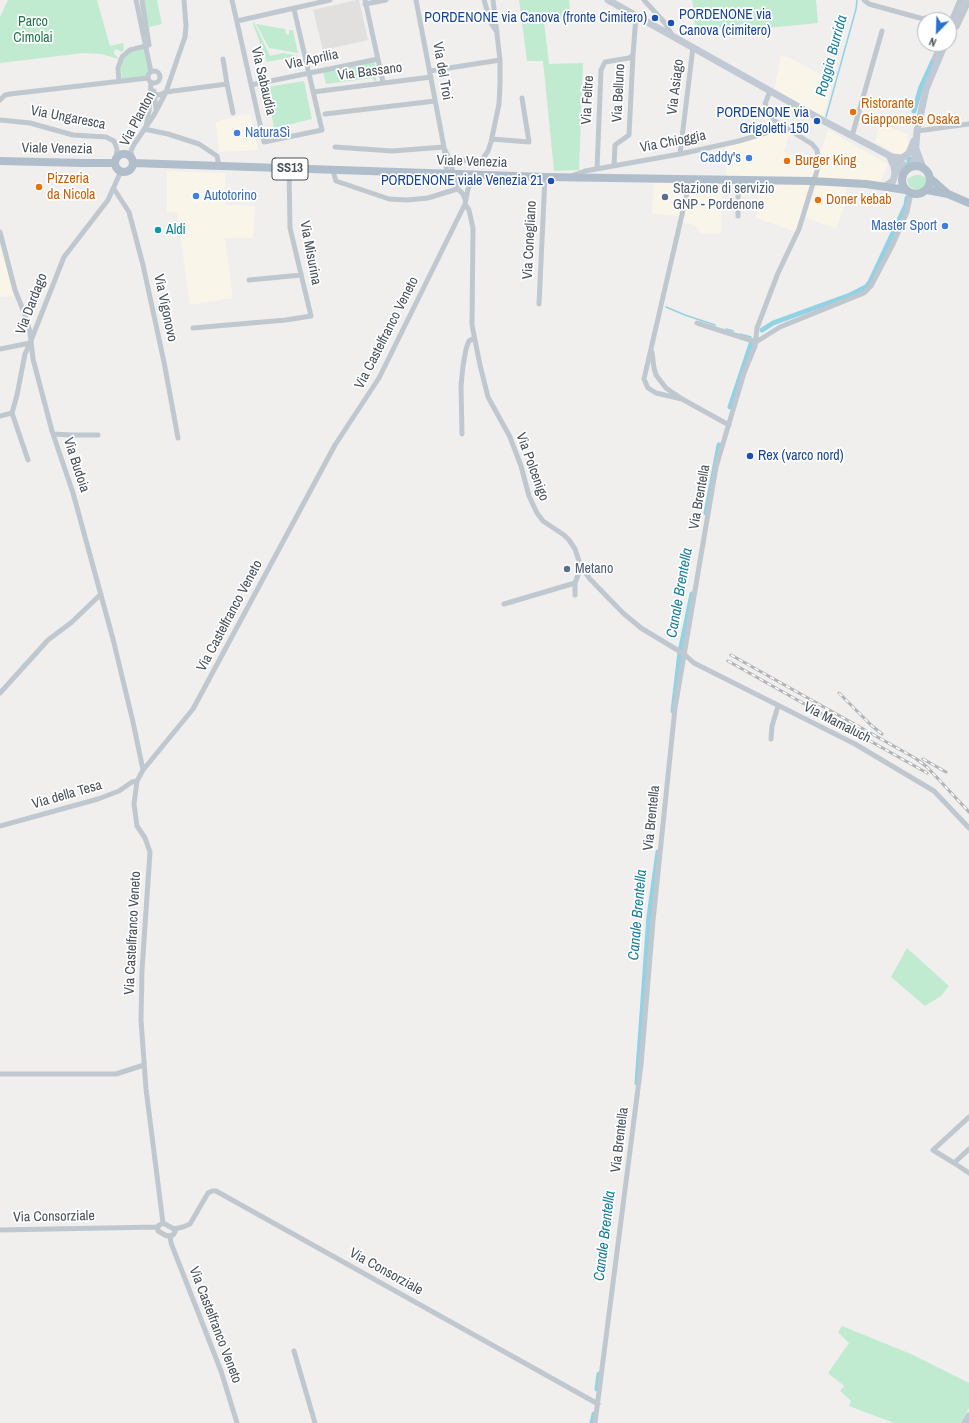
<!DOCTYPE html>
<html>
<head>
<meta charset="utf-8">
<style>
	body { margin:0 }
	#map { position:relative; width:969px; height:1423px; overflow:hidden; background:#f1eeee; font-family:"Archivo Narrow",sans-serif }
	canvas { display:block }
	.north { position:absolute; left:917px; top:12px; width:40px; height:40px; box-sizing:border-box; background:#fff; border:1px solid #b6b9bd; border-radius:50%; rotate:203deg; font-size:11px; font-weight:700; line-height:16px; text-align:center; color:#48515a }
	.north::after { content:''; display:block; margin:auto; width:14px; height:18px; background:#2870d1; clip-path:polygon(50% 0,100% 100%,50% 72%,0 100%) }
</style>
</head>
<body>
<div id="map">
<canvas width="969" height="1423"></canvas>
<div class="north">N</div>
</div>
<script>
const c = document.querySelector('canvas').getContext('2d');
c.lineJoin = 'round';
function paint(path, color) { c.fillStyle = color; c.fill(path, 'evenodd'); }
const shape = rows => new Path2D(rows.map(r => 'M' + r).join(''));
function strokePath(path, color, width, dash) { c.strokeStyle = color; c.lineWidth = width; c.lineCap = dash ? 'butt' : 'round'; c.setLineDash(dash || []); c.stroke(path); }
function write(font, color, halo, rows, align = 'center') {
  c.font = font + ' "Archivo Narrow",sans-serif'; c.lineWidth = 3.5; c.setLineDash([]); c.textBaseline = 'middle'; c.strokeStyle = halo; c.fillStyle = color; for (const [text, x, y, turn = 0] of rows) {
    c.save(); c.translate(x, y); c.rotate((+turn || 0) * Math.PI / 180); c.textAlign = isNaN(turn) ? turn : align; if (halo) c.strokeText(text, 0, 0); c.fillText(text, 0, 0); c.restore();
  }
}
paint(shape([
	[781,56,792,59,833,81,823,118,774,90],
	[250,114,258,150,219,152,216,122,232,117],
	[777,124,790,132,784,152,817,164,828,130,888,164,879,185,726,179,726,145,765,135],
	[880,124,908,134,908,145,904,154,899,155,895,153,875,142],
	[167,171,225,173,225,205,255,206,253,238,225,238,233,298,190,305,177,212,167,212],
	[654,181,722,181,721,234,701,233,694,225,682,221,683,216,652,214],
	[760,182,847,185,843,209,836,229,802,216,796,232,756,218],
	[0,245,14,296,0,297]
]), '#faf5e9');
paint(shape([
	[356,0,359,0,368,40,323,50,313,10]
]), '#e2dfdf');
paint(shape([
	[8,0,97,0,110,46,123,43,124,49,122,52,116,49,114,51,114,54,119,58,119,59,101,54,84,53,0,63,0,17],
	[143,0,157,0,162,24,149,27],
	[519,0,569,0,571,17,544,22,549,64,583,63,579,170,554,171,543,61,527,61],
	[692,0,816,0,818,23,747,30,746,24,695,30,694,14,692,14,692,11,694,11],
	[254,22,270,56,283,53,299,56,267,62,253,24],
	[256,24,285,29,286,34,289,35,289,30,293,30,298,53,269,48],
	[143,49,145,50,150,71,148,72,146,77,122,79,121,68,123,60,130,53],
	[373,62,375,64,377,73,376,80,374,82,373,78,326,84,323,72],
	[304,81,312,119,274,128,267,87],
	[915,175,920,175,927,178,927,183,923,189,915,190,909,186,907,179],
	[907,948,949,986,941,996,925,1006,891,977],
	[842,1326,911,1354,969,1383,969,1408,961,1423,894,1423,849,1406,851,1401,840,1391,844,1386,828,1373,849,1343,838,1332]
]), '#c0ebd1');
strokePath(shape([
	[826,117,856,9,857,0],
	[666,307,685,315,715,325],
	[726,329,733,331],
	[740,334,751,337]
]), '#91d2e4', 1.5);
strokePath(shape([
	[914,111,921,87,933,61],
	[909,163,909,159],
	[762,330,773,323,850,295,866,287,870,282,906,205,907,198],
	[730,407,751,344],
	[706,513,719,445],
	[673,711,680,652,692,594],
	[637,1083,649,916,658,852],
	[597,1389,599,1374],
	[592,1423,594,1414]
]), '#91d2e4', 5);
strokePath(shape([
	[136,0,151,72],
	[142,0,149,45],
	[232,0,264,142,322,130,294,9],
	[365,0,383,82],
	[416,0,444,147,447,174,451,182,463,194,465,199],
	[484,0,491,23,497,32],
	[644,0,665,23,672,35],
	[864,0,869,4,927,20],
	[365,4,386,0],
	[925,18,937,20],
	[237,21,330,0],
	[949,26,960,0],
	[952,29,957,27,969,1],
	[223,59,227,84],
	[938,61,934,59,941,44],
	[430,71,500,60],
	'148 77a6 6 0 1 1 12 0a6 6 0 1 1-12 0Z',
	[119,81,118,68,122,57,130,50,146,46],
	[251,85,378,59],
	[154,91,156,109],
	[313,92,431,77],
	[154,94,159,95,166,92,227,84,233,113],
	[0,100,5,95,10,94,148,78],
	[325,114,435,101],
	[0,120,30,123,73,135,106,137,114,141,116,146,117,150,116,158],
	[146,127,149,111,151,82],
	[144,129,168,134,199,144,217,156,219,166],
	[917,131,969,124],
	[852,136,882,31],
	[492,139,529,142,522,98],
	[335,147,392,151,444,147],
	[445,150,450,161,457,188],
	[680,154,693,47],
	[132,158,131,151,133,146,154,115,166,92,178,57,185,37,186,26,184,0],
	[450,161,482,160,488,151,491,142,499,104,500,85,500,60,493,0],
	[614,165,615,145,629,135,633,55,636,16],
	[597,169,601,70,605,62,629,58,633,55],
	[333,171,336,181,389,199,407,200,428,198,457,189],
	[571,176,585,171,680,154,739,141,772,131,776,126,775,121],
	[114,189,129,212,143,265,164,362,178,438],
	[465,204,469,210,473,228,472,325,480,365,488,397,510,437,521,466,529,496,537,513,543,521,564,535,569,540,575,549,581,567,590,579,623,613,641,628,684,654,694,663,855,744,934,791,969,828],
	[738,216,738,181],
	[0,232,15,290,25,315,30,332,33,359,52,431,73,493,113,639,133,722,143,770],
	[249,280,301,275],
	[539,304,545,177],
	[697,323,756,342],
	[193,328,286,320,311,316,290,228,289,169],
	[756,342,780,327,864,293,871,286,893,244,907,212,911,193],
	[0,349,30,343],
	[652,352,654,368,656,375,666,388,682,399,729,425],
	[682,399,656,393,648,388,644,379,690,180],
	[0,416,12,413],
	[53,434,73,435,98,435],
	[462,434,461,386,463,366,466,349,469,341,474,338],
	[28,460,12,413,17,395,25,354,30,343,64,257,108,200,121,171],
	[575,583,575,595],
	[504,604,575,583,581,567],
	[0,693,48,640,72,622,101,594],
	[771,739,772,726,778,706],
	[0,826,98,799,119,791,132,782,137,781],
	[0,1074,116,1074,144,1065],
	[969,1149,954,1163,969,1173],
	[954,1163,933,1150,969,1117],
	[163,1223,146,1089,141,1020,142,970,150,852,145,838,137,826,134,804,137,781,143,770,193,709,335,445,379,378,465,204,468,189,471,182,481,175],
	[163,1223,174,1229,175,1232,173,1235,167,1236,158,1231,158,1226,163,1223],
	[174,1229,183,1227,190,1224,208,1193,212,1191,216,1191,598,1404],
	[0,1230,157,1227],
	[170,1236,171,1243,221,1371,237,1423],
	[294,1351,315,1423],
	[595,1423,641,1065,653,921,675,708,716,467,744,373,755,346,757,328,778,273,799,229,819,164,817,150,812,144,775,121,769,112,765,104,770,91]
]), '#c0c8cf', 5);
strokePath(shape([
	[608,0,822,120,894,158,908,168],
	[949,35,965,0],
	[916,149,923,168],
	[892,157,902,158,905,156,909,153,914,141],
	[894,161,903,175],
	[912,166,915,156,917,131,926,89,945,44],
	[887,185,893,181,895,174,894,166,890,157],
	[965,1423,969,1416]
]), '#c0c9d4', 7);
strokePath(shape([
	'115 163a9 9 0 1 1 18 0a9 9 0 1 1-18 0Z',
	[0,161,83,163,115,163],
	[133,163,545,177,811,181,866,184,906,190],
	'902 180a14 14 0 1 1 28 0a14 14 0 1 1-28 0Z',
	[931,179,948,194],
	[927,190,948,194,969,203]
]), '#b0bdcb', 8);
const rail = shape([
	[731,655,915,758,927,767,969,812],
	[728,661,927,773],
	[839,693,872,726,882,734],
	[923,759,946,772]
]);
strokePath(rail, '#b1b4b8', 3);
strokePath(rail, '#fff', 1.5, [4.5]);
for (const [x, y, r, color] of [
	[655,18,4,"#1a4fb4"],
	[671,23,4,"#1a4fb4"],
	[853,112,4,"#e8710a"],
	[817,121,4,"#1a4fb4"],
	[237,133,4,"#3f7fe0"],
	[749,158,4,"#3f7fe0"],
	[787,161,4,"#e8710a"],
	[551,181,4,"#1a4fb4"],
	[39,187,4,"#e8710a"],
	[196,196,4,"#3f7fe0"],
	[665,197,4,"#5c6f8a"],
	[818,200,4,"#e8710a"],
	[945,226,4,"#3f7fe0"],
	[158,230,4,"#0f9aa8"],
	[750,456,4,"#1a4fb4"],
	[567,569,4,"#5c6f8a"]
]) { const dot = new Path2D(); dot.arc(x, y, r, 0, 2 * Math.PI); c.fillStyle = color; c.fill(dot); strokePath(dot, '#fff', 1.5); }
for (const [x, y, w] of [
	[290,169,36]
]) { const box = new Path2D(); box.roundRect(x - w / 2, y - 11, w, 22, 3); c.fillStyle = '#fff'; c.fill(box); strokePath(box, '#48515a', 1); }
write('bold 13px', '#48515a', null, [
	["SS13",290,169]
]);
write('14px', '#164399', '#fff', [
	["PORDENONE via",679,15,"left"],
	["Canova (cimitero)",679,31,"left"],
	["PORDENONE via Canova (fronte Cimitero)",647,18],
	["PORDENONE via",809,113],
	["Grigoletti 150",809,129],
	["PORDENONE viale Venezia 21",543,181],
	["Rex (varco nord)",758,456,"left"]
], 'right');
write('14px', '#1f754b', '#fff', [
	["Parco",33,22],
	["Cimolai",33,38]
]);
write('14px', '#48515a', '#fff', [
	["Via Aprilia",312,60,-12],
	["Via del Troi",442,71,80],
	["Via Bassano",370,72,-7],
	["Via Sabaudia",263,81,77],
	["Via Asiago",676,87,-83],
	["Via Belluno",619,93,-87],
	["Via Feltre",588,100,-87],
	["Via Ungaresca",68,118,11],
	["Via Planton",138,119,-62],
	["Via Chioggia",673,142,-11],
	["Viale Venezia",57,149,1],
	["Viale Venezia",472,162,2],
	["Via Conegliano",530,240,-87],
	["Via Misurina",310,253,79],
	["Via Dardago",32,304,-69],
	["Via Vigonovo",165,308,78],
	["Via Castelfranco Veneto",387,333,-63],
	["Via Budoia",76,465,72],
	["Via Polcenigo",532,467,70],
	["Via Brentella",700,497,-80],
	["Via Castelfranco Veneto",230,616,-62],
	["Via Mamaluch",837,723,27],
	["Via della Tesa",67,795,-16],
	["Via Brentella",652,818,-84],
	["Via Castelfranco Veneto",133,933,-87],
	["Via Brentella",620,1140,-83],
	["Via Consorziale",54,1217,-1],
	["Via Consorziale",386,1272,29],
	["Via Castelfranco Veneto",215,1325,69]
]);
write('14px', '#c56008', '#fff', [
	["Ristorante",861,104],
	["Giapponese Osaka",861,120],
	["Burger King",795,161],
	["Pizzeria",47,179],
	["da Nicola",47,195],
	["Doner kebab",826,200]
], 'left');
write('14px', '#366cbe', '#fff', [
	["NaturaSì",245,133],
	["Caddy's",741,158,"right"],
	["Autotorino",204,196],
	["Master Sport",937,226,"right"]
], 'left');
write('14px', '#4e5e75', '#fff', [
	["Stazione di servizio",673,189],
	["GNP - Pordenone",673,205],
	["Metano",575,569]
], 'left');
write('14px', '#0d838f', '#fff', [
	["Aldi",166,230]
], 'left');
write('italic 15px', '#18809d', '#fff', [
	["Roggia Burrida",832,56,-75],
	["Canale Brentella",680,593,-80],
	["Canale Brentella",638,915,-85],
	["Canale Brentella",605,1236,-83]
]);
</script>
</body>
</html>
